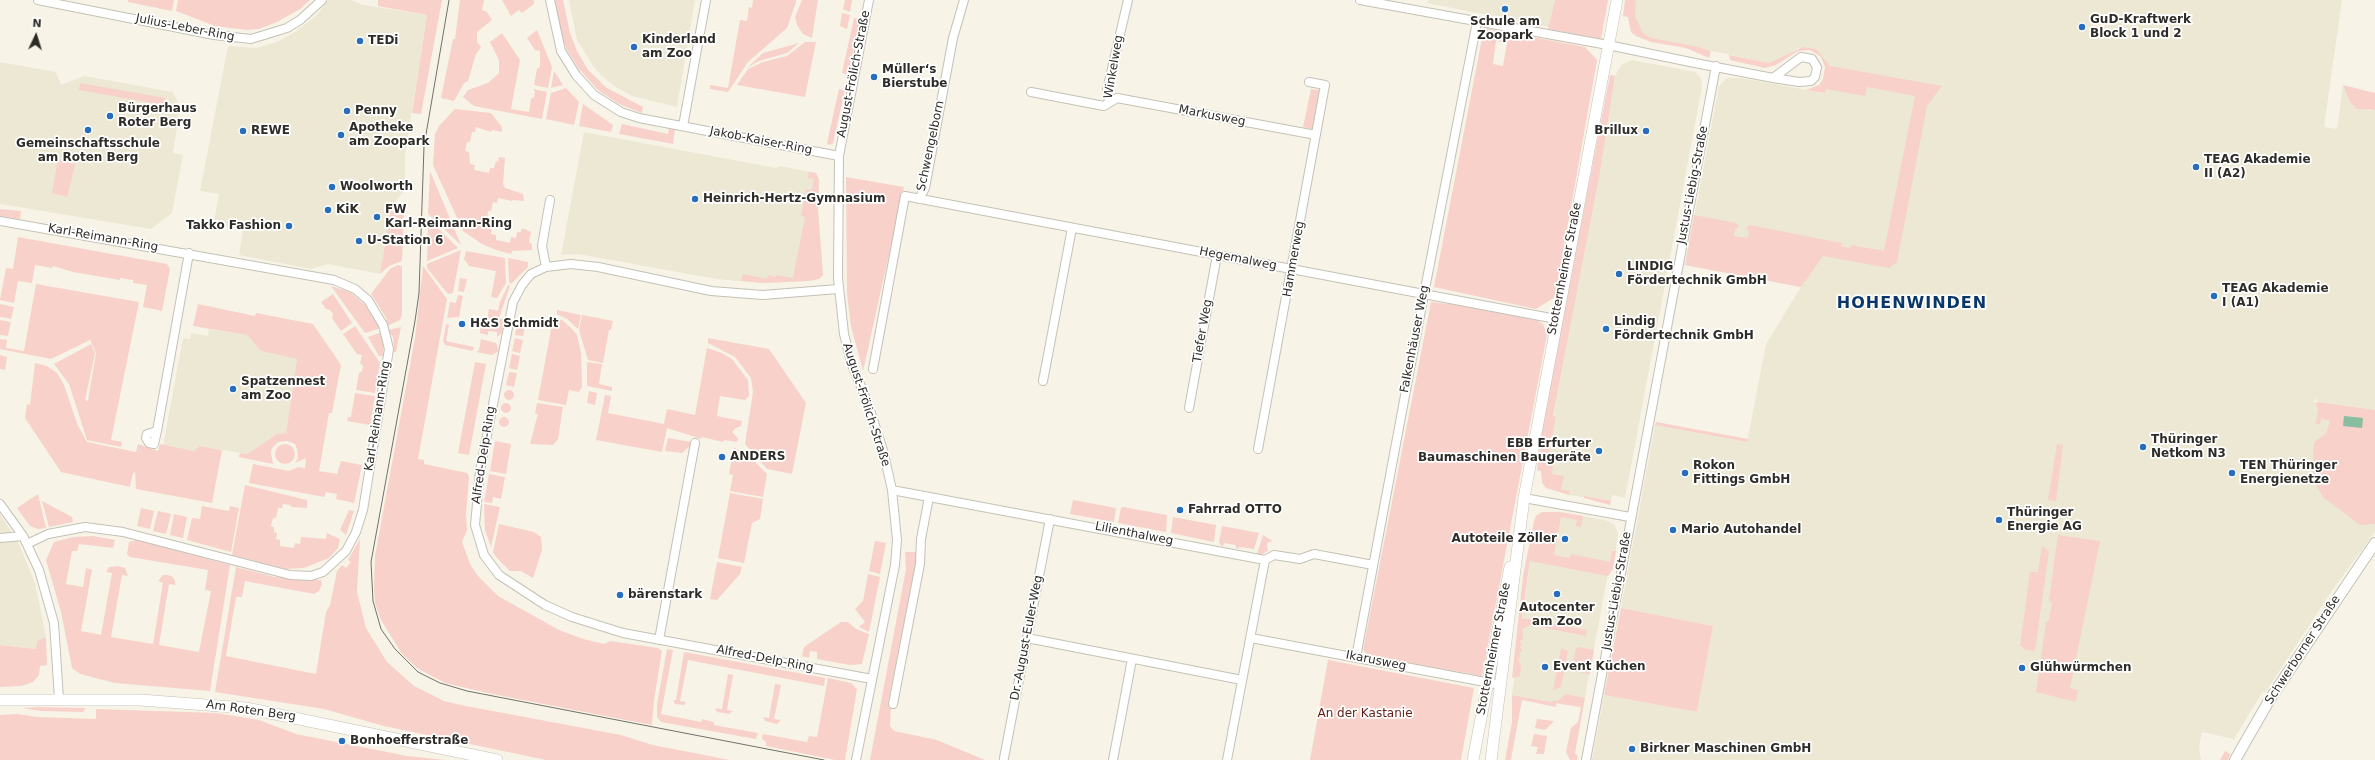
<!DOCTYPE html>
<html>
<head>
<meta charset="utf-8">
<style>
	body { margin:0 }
	#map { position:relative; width:2375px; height:760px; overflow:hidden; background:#f7f4e7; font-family:"DejaVu Sans",sans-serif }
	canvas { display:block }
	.north { position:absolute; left:16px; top:16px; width:40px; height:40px; -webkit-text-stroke:3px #fff; paint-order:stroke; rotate:4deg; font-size:11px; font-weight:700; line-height:16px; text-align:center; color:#2e2c28 }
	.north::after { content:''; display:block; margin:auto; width:14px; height:18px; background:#2e2c28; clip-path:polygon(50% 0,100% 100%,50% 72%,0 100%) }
</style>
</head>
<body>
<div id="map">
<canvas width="2375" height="760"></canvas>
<div class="north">N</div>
</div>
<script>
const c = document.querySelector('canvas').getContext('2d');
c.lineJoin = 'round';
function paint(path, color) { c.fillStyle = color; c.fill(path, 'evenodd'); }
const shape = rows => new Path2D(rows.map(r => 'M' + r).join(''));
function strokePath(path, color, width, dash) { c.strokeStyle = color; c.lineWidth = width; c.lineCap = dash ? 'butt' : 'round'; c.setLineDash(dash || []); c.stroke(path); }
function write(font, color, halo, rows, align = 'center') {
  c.font = font + ' "DejaVu Sans",sans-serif'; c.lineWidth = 3.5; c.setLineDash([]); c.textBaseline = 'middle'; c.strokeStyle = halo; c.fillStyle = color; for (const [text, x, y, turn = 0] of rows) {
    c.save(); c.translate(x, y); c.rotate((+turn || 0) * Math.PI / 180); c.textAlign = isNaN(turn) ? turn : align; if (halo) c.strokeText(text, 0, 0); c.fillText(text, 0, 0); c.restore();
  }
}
paint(shape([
	[328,0,351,0,364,5,427,15,405,155,405,189,391,208,380,274,328,264,310,269,239,255,243,230,216,224,214,222,219,194,200,191,228,46,257,48,277,42,295,32,317,15],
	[569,0,695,0,677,107,632,96,616,87,602,76,593,66,577,40],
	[1428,0,1555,0,1549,27,1427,3],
	[1636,0,2342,0,2324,127,2337,129,2343,85,2349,101,2368,111,2375,110,2375,410,2318,402,2315,398,2314,403,2375,412,2375,532,2331,592,2265,693,2263,691,2234,739,2202,732,2199,747,2201,760,1592,760,1604,695,1697,712,1713,626,1621,608,1655,425,1747,442,1766,344,1801,287,1685,265,1719,86,1727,78,1741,78,1824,93,1830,67,1816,49,1798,48,1779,60,1769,63,1651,38,1643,33,1636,22,1634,9],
	[1632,60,1695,72,1701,78,1702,87,1625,498,1612,495,1611,501,1569,495,1570,491,1561,489,1547,465,1556,418,1553,417,1600,173,1615,76,1621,65],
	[0,62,56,72,61,85,84,76,173,92,180,107,173,153,183,155,172,213,151,229,0,204],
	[584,132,776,168,780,166,816,173,819,180,818,210,823,275,819,279,808,281,764,283,716,279,578,254,561,255],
	[209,329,247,335,261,351,297,359,286,433,277,434,247,454,200,446,194,451,163,446,183,338,190,339,191,333,208,336],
	[1542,512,1560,512,1605,520,1614,524,1618,533,1613,569,1608,573,1583,708,1512,695,1536,519],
	[0,514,19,544,35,583,46,637,37,641,36,649,0,645]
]), '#ede8d4');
paint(shape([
	[128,0,174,0,172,11,128,2],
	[178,0,310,0,300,9,277,22,259,29,247,30,215,26,176,11],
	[378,0,442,0,421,114,412,113,427,15,378,6],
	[460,0,484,0,482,10,487,12,492,20,477,32,477,42,481,47,476,54,468,81,464,83,454,101,441,98,453,39,455,39],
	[502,0,534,0,534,4,522,13,519,10,511,16],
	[555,0,563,0,570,33,577,51,588,70,607,88,643,107,642,113,619,104,598,90,579,69,567,50,560,32],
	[753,0,796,0,796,2,787,28,748,62,728,92,710,89,710,85,728,88,740,20,747,21,749,7,752,8],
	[802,0,818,0,812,38,803,34,797,25,795,17],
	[845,0,852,0,850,12,843,9],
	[1555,0,1608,0,1601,39,1548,29],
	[1625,0,1636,0,1635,16,1643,33,1651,38,1694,46,1711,51,1709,58,1686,48,1651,42,1636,36,1631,32,1628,17,1623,16],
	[842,13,850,15,847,29,840,26],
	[854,18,860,19,848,75,842,73],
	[1484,28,1585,47,1597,60,1555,297,1536,309,1434,287],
	[1496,41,1507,43,1503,66,1493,64],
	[537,30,552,67,548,88,534,85,537,69,540,67,540,51,535,50,527,38],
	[502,33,520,60,511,109,529,112,531,99,534,97,535,92,533,89,547,92,542,119,474,106,463,97,468,90,488,83,499,73,499,60,490,42],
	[805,42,816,42,805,97,737,85,748,69,763,62,787,56],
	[799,43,787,53,759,61,747,68,763,53],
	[1803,47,1816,49,1830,66,1942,86,1927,106,1897,262,1889,268,1823,256,1801,287,1685,265,1694,215,1736,223,1739,227,1735,229,1734,236,1748,238,1749,232,1746,228,1749,225,1842,243,1841,246,1850,248,1851,245,1884,251,1915,96,1867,87,1865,96,1826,89,1825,93,1806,90,1819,85,1823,79,1825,67,1821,57,1810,50,1798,51,1776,65,1765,68,1730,60,1729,55,1769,63],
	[554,71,563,85,551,88],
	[1610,75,1615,76,1600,173,1553,416,1556,417,1547,465,1553,466,1552,474,1564,476,1561,489,1570,491,1569,495,1546,488,1542,483,1541,471,1537,470,1545,410],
	[80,83,165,98,164,105,79,90],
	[2343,85,2375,93,2375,110,2357,109,2349,101],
	[566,88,579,102,574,125,546,119,551,93],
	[839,89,845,90,833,143,830,145,827,143],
	[1311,89,1320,90,1312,129,1303,127],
	[583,104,613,125,611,132,579,126],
	[455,109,491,113,502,127,502,132,492,130,491,132,476,127,475,132,472,132,470,142,467,142,465,151,469,152,470,164,475,165,474,170,489,173,490,168,494,168,496,161,498,162,499,157,505,158,503,184,505,188,523,194,524,201,513,200,512,201,498,198,497,203,493,202,491,211,488,211,487,221,490,222,489,226,492,227,491,234,496,235,496,240,510,243,511,237,516,238,517,232,521,232,522,228,531,232,529,242,532,244,532,250,512,251,511,254,496,250,482,244,463,231,433,165,435,134,439,126],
	[622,124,668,134,669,128,675,129,673,144,619,134],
	[58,160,75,164,67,197,52,193],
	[430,171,461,245,428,214],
	[809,172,816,173,819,180,818,210,823,275,819,279,808,281,764,283,741,281,743,274,767,279,768,275,776,277,776,275,793,278,805,217,801,216,806,190,812,190,814,179,808,178],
	[846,177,904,187,863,371,851,326,847,294],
	[391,208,404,211,402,261,389,266,380,274],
	[0,209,21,211,20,219,0,216],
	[428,222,432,222,458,248,427,261],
	[18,237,167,264,170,269,162,311,143,307,147,285,133,283,133,280,120,278,120,280,73,272,53,266,52,268,35,265,32,283,18,281,14,303,0,300,6,268,13,269],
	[461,250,453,293,448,294,427,268,427,264],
	[466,251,505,258,506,283,497,298,491,297,496,271,469,266,464,259],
	[508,258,528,262,528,267,511,284,509,282],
	[398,265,402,266,402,315,400,320,387,326,385,321,387,319,371,294,390,269],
	[423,266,447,299,418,459,424,460,424,464,467,473,469,477,466,513,467,530,462,542,471,566,478,576,498,596,559,630,583,639,604,644,610,641,658,648,662,651,654,700,652,725,492,694,445,683,417,668,402,654,381,620,375,603,374,587,375,556,415,338],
	[460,278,467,279,464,292,458,291],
	[36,284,139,302,111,440,122,442,121,447,87,440,69,384,54,364,91,344,95,353,85,400,88,401,96,353,90,340,51,359,0,349,0,339,7,340,6,348,24,351],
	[508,285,510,286,499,318,505,320,502,333,497,337,497,332,488,331,488,335,480,333,481,321,487,322,489,309,498,311,500,302],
	[331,286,350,292,365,305,381,328,365,333],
	[333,294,352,323,341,331,332,318,333,314,330,310,326,309,321,302],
	[458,295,463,296,459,317,447,318,450,302,456,303],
	[1431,302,1457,305,1536,320,1543,324,1547,335,1482,676,1367,655,1363,650],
	[0,304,14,307,11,319,0,317],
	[198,304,255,316,256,313,313,324,341,365,332,413,329,413,319,471,337,474,341,461,362,465,354,503,336,499,337,494,326,492,324,497,249,483,253,464,289,471,298,467,305,468,306,458,295,463,298,458,297,449,295,444,287,441,278,442,272,448,271,453,273,464,239,457,240,453,247,454,277,434,286,433,297,359,261,351,247,335,193,326],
	[557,310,581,315,578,329,567,319,557,314],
	[582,315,613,321,611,330,609,330,603,363,588,360,579,330],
	[553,319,562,320,571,328,577,335,581,353,582,387,579,392,569,390,566,405,538,400],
	[0,320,11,322,8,336,0,335],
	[518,321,526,323,523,336,515,335],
	[446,324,449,325,446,341,474,347,473,351,445,345,443,341],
	[355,326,380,363,375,393,356,390,359,373,362,371,363,366,360,363,362,355,357,354,343,334],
	[401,327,396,352,394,352,393,337,388,330],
	[382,332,384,356,379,356,368,337],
	[515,338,523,340,520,353,512,351],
	[708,338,769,349,806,403,792,474,767,469,745,444,753,392,751,378,735,357,708,343],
	[481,339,496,343,499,351,492,355,476,352,479,350],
	[707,348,722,353,732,359,748,380,749,396,745,400,720,396,717,416,742,421,741,426,736,428,732,432,738,438,737,442,724,440,723,442,702,437,701,439,667,428,662,452,596,440,605,395,611,396,608,413,664,424,667,409,695,415],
	[512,354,520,356,517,370,509,368],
	[0,355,7,357,5,370,0,369],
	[475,362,486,364,469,455,458,453],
	[587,362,602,364,599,384,612,387,612,391,587,386],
	[35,363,47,366,57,373,64,385,78,426,87,442,136,452,138,444,158,451,160,444,194,451,200,446,222,450,212,503,136,489,135,472,133,473,130,487,61,472,25,418,27,404,30,405],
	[509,372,517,373,514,387,506,385],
	'504 395a5 5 0 1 1 10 0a5 5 0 1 1-10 0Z',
	[589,391,597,393,595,405,587,403],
	[355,393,375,396,370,425,347,421,348,417,351,417],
	[2318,402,2375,410,2375,524,2360,525,2323,497,2312,479,2314,442,2326,434,2330,421,2321,418,2320,424,2316,424,2318,409,2315,403],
	'501 408a5 5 0 1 1 10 0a5 5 0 1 1-10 0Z',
	[537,403,563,407,558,439,553,445,530,444,538,414,535,414],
	'499 422a5 5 0 1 1 10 0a5 5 0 1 1-10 0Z',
	[1656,422,1748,439,1747,442,1655,425],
	[668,438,691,442,691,445,682,453,665,451],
	[495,441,511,444,506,474,490,471],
	[2057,444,2063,445,2056,501,2048,500],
	'275 454a10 10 0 1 1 20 0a10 10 0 1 1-20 0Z',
	[734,448,745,452,767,474,763,497,730,491,733,475,729,474],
	[489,474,505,477,501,499,493,497,492,503,484,502],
	[245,485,307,500,307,508,291,507,291,505,283,504,282,508,278,508,276,518,273,518,271,526,274,527,274,532,277,533,276,539,280,540,280,546,294,548,295,543,300,544,301,537,326,539,327,533,340,539,338,548,329,558,304,568,286,569,232,555],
	[730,493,763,499,760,519,752,523,744,563,718,558],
	[38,494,46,528,38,529,30,526,17,508],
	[1584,496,1611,501,1610,505,1584,498],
	[1073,500,1116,508,1114,522,1070,514],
	[42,501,72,517,73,522,49,527],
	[484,504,500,507,491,547,485,530],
	[202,506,229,511,230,506,239,508,231,552,187,540,192,518,200,519],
	[1123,507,1167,515,1166,532,1118,523,1121,508],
	[141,508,154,511,150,529,137,526],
	[349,510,354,511,346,535,340,530],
	[158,511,171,514,166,534,153,531],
	[1542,512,1560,512,1583,516,1581,527,1576,526,1577,520,1561,517,1554,555,1570,558,1571,554,1610,562,1612,551,1616,551,1613,569,1608,576,1530,561,1522,618,1587,630,1586,636,1530,625,1522,629,1523,639,1520,641,1522,645,1520,647,1522,651,1519,653,1521,657,1518,659,1521,666,1520,676,1512,678,1523,576,1534,521,1536,516],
	[174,514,187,517,183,538,170,535],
	[1173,517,1216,525,1214,542,1171,533],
	[499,524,534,532,541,537,542,550,533,578,521,571,510,571,496,557,493,552],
	[1222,526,1259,533,1254,549,1240,547,1237,549,1235,545,1224,543,1223,546,1221,546,1219,542],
	[1263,535,1273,541,1267,543,1268,551,1263,554,1257,554],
	[2058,535,2100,541,2070,688,2078,690,2076,702,2036,692,2046,623,2049,620,2052,603,2049,600],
	[93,536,115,540,113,548,79,544,77,551,72,551,66,584,83,587,86,568,92,570,81,631,101,635,112,573,106,572,109,567,118,566,125,568,128,576,122,575,111,637,153,644,163,583,158,581,163,575,168,575,173,577,175,581,175,585,169,584,159,645,199,652,211,591,205,590,208,570,130,557,127,554,129,542,137,540,230,565,210,691,115,683,80,674,72,668,61,612,46,560,54,542,73,537],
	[360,539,357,592,366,628,387,662,414,686,444,701,461,705,621,735,653,745,730,760,546,760,384,726,324,709,215,692,236,567,275,577,302,580,321,580,322,584,319,591,314,594,245,581,242,597,236,597,226,656,316,674,326,612,330,605,337,571,342,565,346,568,351,562,348,560],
	[875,541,886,543,880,574,869,571],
	[2042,546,2049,551,2035,651,2023,649,2023,647,2020,646,2030,572,2038,572],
	[905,552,918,552,888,703,891,706,890,726,894,731,937,740,985,760,870,760,906,569],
	[717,562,742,567,740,574,717,600,710,599],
	[868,574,880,577,869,632,859,627,865,622,855,609,863,601],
	[1621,608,1713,626,1697,712,1604,695],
	[841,622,848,622,856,629,869,634,862,664,850,665,817,659,817,652,810,651,809,658,802,656,804,647],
	[46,637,47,665,40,666,39,675,33,682,21,686,0,687,0,645,36,649,37,641],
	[1579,647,1594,650,1590,674,1572,671,1576,648],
	[1561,648,1568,651,1561,687,1553,690],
	[667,649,673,650,661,714,701,722,702,719,714,722,714,725,758,733,756,739,661,722,657,717,657,704],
	[684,652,825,678,824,686,688,660,680,701,686,702,684,705,675,704,673,700,676,700],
	[1328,660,1474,688,1461,760,1310,760],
	[728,674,733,675,727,710,733,711,729,714,717,712,715,708,722,709],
	[828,678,851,683,857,689,845,760,835,760,766,746,766,742,762,739,763,734,807,742,809,736,817,737],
	[775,684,781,685,774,719,781,720,777,724,765,721,763,717,769,718],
	[1566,694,1585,698,1575,753,1578,756,1577,760,1570,760,1566,752,1571,728,1578,722,1581,707,1556,703,1556,707,1522,700,1511,760,1505,760,1512,722,1512,695,1551,702,1559,700],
	[22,708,36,707,86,708,83,712,41,711],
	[96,709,216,713,259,720,296,734,407,756,446,760,0,760,0,715,17,714,37,717,96,719],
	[1537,719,1554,721,1545,730,1535,728],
	[1534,734,1547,736,1544,754,1536,754,1538,747,1531,746],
	[2225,751,2230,754,2228,760,2220,760]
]), '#f7d1ca');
paint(shape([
	[2344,416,2363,418,2362,428,2343,426]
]), '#89bd9f');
const minor = shape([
	[38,0,214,35,251,39,287,28,300,20,322,0],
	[550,0,561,51,576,75,594,95,621,112,639,118,839,156],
	[1360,0,1608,45,1695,63,1773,78,1799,82,1811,81,1815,77,1817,67,1812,59,1801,57,1773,78],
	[1031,92,1104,106,1117,98,1316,135],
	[1109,102,1107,90,1128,0],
	[683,126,706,0],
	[919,199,925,188,953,38,964,0],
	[0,221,334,280,355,289,368,300,383,325,389,349,363,510,356,532,346,551,323,572,311,576,290,575,123,532,85,527,48,534,27,544],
	[546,267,542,246,550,200],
	[838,289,763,295,711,291,598,267,571,264,546,267,531,274,522,285,513,302,480,471,475,525,484,555,499,575,545,605,572,617,623,633,872,679],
	[873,369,905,196,1556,319],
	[1043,381,1072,228],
	[1189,408,1217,255],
	[157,431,154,444,149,443,146,438,147,434,157,431,189,253],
	[1258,449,1325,85,1309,82],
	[892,490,1265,560,1274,555,1300,559,1314,554,1373,565],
	[1524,498,1630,517],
	[0,504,23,536,39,570,54,623,59,699],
	[0,538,23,536],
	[1027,638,1242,680],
	[1251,638,1501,685],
	[659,640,695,443],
	[1356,657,1424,294,1477,22],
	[893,704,920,564,921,539,929,497],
	[1004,758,1050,519],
	[856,760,895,565,897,540,892,490,883,450,868,404,851,362,844,334,838,278,839,156,869,0],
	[1113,760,1132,659],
	[1227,760,1265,560],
	[1586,760,1716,66]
]);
const tertiary = shape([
	[2235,760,2270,699,2375,543]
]);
const secondary = shape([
	[0,700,140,700,246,708,497,760],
	[1473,760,1510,567],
	[1491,760,1524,498,1617,0]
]);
strokePath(minor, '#c4c1b5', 10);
strokePath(tertiary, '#c4c1b5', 12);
strokePath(secondary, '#c4c1b5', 12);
strokePath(minor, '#fff', 8);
strokePath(tertiary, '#fff', 10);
strokePath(secondary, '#fff', 11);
strokePath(shape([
	[449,0,424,146,419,293,415,321,371,562,373,601,381,629,395,649,418,672,440,683,467,691,824,760]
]), '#727069', 1);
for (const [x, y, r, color] of [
	[1505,9,4,"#266dbd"],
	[2082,27,4,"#266dbd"],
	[360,41,4,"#266dbd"],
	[634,47,4,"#266dbd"],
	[874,77,4,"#266dbd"],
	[347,111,4,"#266dbd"],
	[110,116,4,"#266dbd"],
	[88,130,4,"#266dbd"],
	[243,131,4,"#266dbd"],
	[1646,131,4,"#266dbd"],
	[341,135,4,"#266dbd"],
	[2196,167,4,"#266dbd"],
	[332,187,4,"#266dbd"],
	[695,199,4,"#266dbd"],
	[328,210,4,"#266dbd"],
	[377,217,4,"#266dbd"],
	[289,226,4,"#266dbd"],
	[359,241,4,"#266dbd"],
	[1619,274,4,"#266dbd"],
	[2214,296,4,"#266dbd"],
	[462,324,4,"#266dbd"],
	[1606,329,4,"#266dbd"],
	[233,389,4,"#266dbd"],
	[2143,447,4,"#266dbd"],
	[1599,451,4,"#266dbd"],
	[722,457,4,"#266dbd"],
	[1685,473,4,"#266dbd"],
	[2232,473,4,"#266dbd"],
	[1180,510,4,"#266dbd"],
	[1999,520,4,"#266dbd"],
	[1673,530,4,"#266dbd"],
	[1565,539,4,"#266dbd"],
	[1557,594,4,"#266dbd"],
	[620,595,4,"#266dbd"],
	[1545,667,4,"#266dbd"],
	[2022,668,4,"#266dbd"],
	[342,741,4,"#266dbd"],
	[1632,749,4,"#266dbd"]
]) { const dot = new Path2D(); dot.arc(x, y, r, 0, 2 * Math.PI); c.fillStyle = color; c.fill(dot); strokePath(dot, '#fff', 1.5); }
write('bold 12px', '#2e2c28', '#fff', [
	["GuD-Kraftwerk",2090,20],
	["Block 1 und 2",2090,34],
	["Schule am",1505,22,"center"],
	["Zoopark",1505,36,"center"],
	["Kinderland",642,40],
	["am Zoo",642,54],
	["TEDi",368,41],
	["Müller‘s",882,70],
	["Bierstube",882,84],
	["Bürgerhaus",118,109],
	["Roter Berg",118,123],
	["Penny",355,111],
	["Apotheke",349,128],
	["am Zoopark",349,142],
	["REWE",251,131],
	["Brillux",1638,131,"right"],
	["Gemeinschaftsschule",88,144,"center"],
	["am Roten Berg",88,158,"center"],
	["TEAG Akademie",2204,160],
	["II (A2)",2204,174],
	["Woolworth",340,187],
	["Heinrich-Hertz-Gymnasium",703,199],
	["KiK",336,210],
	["FW",385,210],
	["Karl-Reimann-Ring",385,224],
	["Takko Fashion",281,226,"right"],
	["U-Station 6",367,241],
	["LINDIG",1627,267],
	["Fördertechnik GmbH",1627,281],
	["TEAG Akademie",2222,289],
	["I (A1)",2222,303],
	["Lindig",1614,322],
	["Fördertechnik GmbH",1614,336],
	["H&S Schmidt",470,324],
	["Spatzennest",241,382],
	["am Zoo",241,396],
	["Thüringer",2151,440],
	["Netkom N3",2151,454],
	["EBB Erfurter",1591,444,"right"],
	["Baumaschinen Baugeräte",1591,458,"right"],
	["ANDERS",730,457],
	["Rokon",1693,466],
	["Fittings GmbH",1693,480],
	["TEN Thüringer",2240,466],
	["Energienetze",2240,480],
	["Fahrrad OTTO",1188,510],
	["Thüringer",2007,513],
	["Energie AG",2007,527],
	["Mario Autohandel",1681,530],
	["Autoteile Zöller",1557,539,"right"],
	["bärenstark",628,595],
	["Autocenter",1557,608,"center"],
	["am Zoo",1557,622,"center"],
	["Event Küchen",1553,667],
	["Glühwürmchen",2030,668],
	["Bonhoefferstraße",350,741],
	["Birkner Maschinen GmbH",1640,749]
], 'left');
write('12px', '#2e2c28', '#fff', [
	["Julius-Leber-Ring",185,28,11],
	["Winkelweg",1114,67,-80],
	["August-Frölich-Straße",854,74,-79],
	["Markusweg",1212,116,11],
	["Jakob-Kaiser-Ring",761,141,11],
	["Schwengelborn",931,146,-78],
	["Justus-Liebig-Straße",1693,185,-79],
	["Karl-Reimann-Ring",103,238,10],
	["Hegemalweg",1238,259,11],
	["Hammerweg",1294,259,-80],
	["Stotternheimer Straße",1565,269,-79],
	["Tiefer Weg",1203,331,-80],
	["Falkenhäuser Weg",1415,339,-79],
	["August-Frölich-Straße",866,405,72],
	["Karl-Reimann-Ring",378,416,-81],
	["Alfred-Delp-Ring",484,455,-81],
	["Lilienthalweg",1134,534,11],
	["Justus-Liebig-Straße",1617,591,-80],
	["Dr.-August-Euler-Weg",1027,638,-79],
	["Stotternheimer Straße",1494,649,-79],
	["Schwerborner Straße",2303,650,-57],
	["Alfred-Delp-Ring",765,659,11],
	["Ikarusweg",1376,661,11],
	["Am Roten Berg",251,711,8]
]);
write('12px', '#611d14', '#fff', [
	["An der Kastanie",1365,714]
]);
c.letterSpacing = '1px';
write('bold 16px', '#09376a', '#fff', [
	["HOHENWINDEN",1912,304]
]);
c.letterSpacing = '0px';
</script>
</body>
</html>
